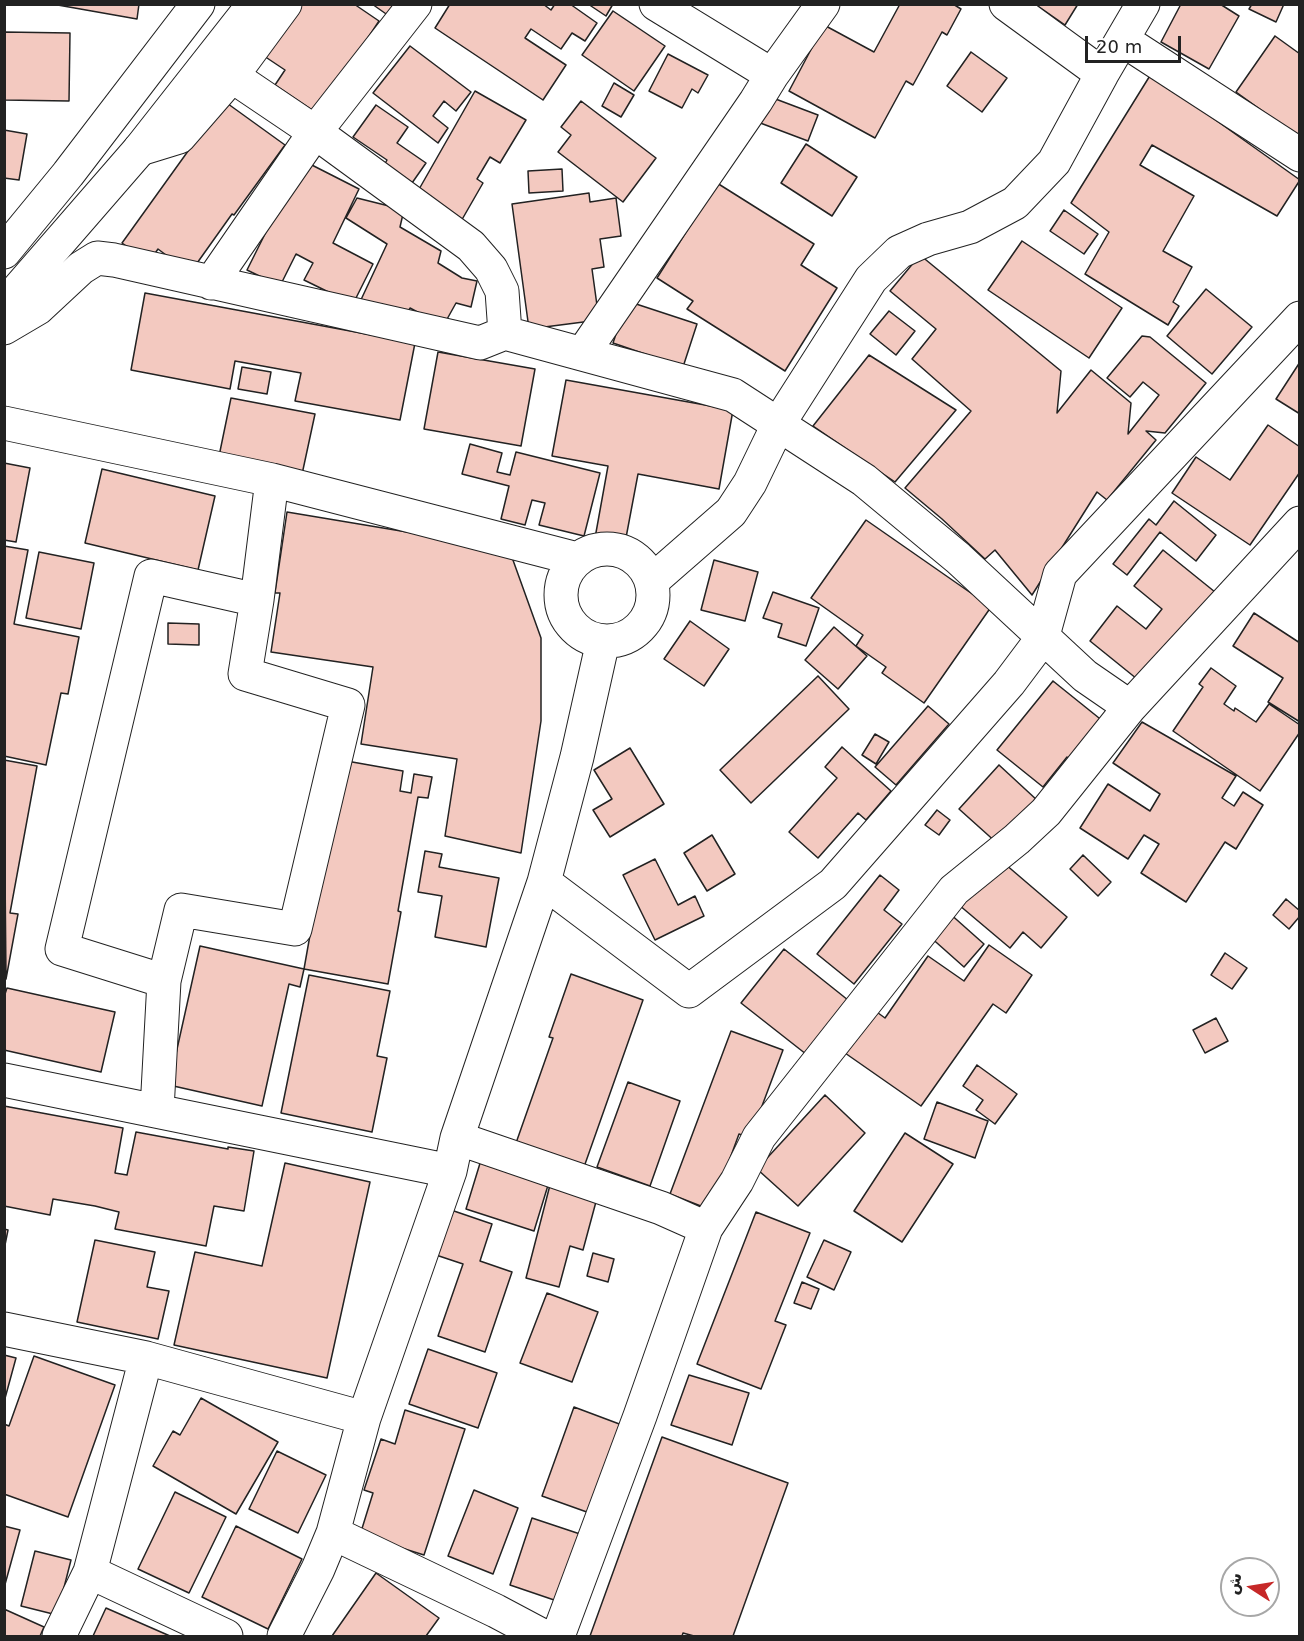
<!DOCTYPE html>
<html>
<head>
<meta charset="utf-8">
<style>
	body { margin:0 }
	#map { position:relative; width:1304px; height:1641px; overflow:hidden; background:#fff; font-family:"DejaVu Sans",Vazirmatn,sans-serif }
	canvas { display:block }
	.frame { position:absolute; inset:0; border:6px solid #222; pointer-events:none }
	.north { position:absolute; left:1220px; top:1557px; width:60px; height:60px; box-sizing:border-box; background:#fff; border:2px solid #a7a7a7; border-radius:50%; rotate:282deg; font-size:16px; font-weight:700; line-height:24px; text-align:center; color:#222 }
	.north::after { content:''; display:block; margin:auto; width:21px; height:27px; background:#c62828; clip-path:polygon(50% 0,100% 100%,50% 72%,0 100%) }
	.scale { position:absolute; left:1085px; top:36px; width:96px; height:27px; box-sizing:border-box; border:3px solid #222; border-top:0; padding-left:8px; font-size:18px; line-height:21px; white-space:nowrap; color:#222; -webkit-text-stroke:4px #fff; paint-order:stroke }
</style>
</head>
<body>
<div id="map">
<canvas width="1304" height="1641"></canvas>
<div class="frame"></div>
<div class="north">ش</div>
<div class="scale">20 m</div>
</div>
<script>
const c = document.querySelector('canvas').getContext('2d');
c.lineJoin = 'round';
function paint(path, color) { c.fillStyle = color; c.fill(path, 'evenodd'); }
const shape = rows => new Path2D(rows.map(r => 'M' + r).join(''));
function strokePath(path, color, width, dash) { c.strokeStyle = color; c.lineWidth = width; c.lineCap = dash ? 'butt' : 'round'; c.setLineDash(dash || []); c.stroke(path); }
const building = shape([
	[52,4,139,4,137,19,52,4],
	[298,4,354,4,379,21,318,114,275,85,285,70,264,56,298,4],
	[372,4,397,4,389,16,372,4],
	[450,4,543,4,551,10,555,4,570,4,597,23,585,41,572,33,561,49,531,29,525,38,566,65,543,100,435,28,450,4],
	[588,4,613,4,606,16,588,4],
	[900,4,953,4,961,9,947,35,942,32,913,85,906,81,875,138,789,91,824,25,874,52,900,4],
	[1035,4,1078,4,1065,25,1035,4],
	[1181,4,1220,4,1239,16,1209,69,1161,42,1181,4],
	[1252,4,1284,4,1276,22,1249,9,1252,4],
	[613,11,665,46,634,91,582,55,613,11],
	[4,32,70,33,69,101,4,100,4,32],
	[1275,36,1300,54,1300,138,1236,92,1275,36],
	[410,46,471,92,456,111,444,101,433,116,448,128,438,143,373,93,410,46],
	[971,52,1007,78,982,112,947,86,971,52],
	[668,54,708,75,698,93,692,89,682,108,649,91,668,54],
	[1151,74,1300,180,1277,216,1152,145,1140,165,1194,196,1163,251,1192,267,1173,302,1179,306,1168,325,1085,274,1109,232,1071,203,1151,74],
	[614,83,634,95,621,117,602,106,614,83],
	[475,91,526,120,500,163,490,157,477,179,483,183,460,223,414,198,475,91],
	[765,95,818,115,808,141,755,121,765,95],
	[224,101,285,145,234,215,232,214,190,273,158,249,149,262,122,243,224,101],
	[581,101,656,158,623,202,558,152,571,135,561,127,581,101],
	[376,105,408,127,397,143,426,163,405,193,379,174,387,160,353,137,376,105],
	[4,130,27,134,19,180,4,178,4,130],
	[806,144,857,177,832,216,781,183,806,144],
	[302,160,359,189,333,243,373,264,353,304,304,280,313,263,296,254,280,286,247,270,302,160],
	[562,169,563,191,529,193,528,171,562,169],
	[717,183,814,244,801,265,837,288,785,371,687,309,693,301,657,278,717,183],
	[589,193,590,202,616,198,621,236,600,239,604,267,592,269,599,320,529,329,512,204,589,193],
	[357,198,389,206,403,214,400,227,441,251,438,263,462,278,477,281,471,307,456,303,446,321,423,315,410,308,406,315,359,304,387,244,346,218,357,198],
	[1064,210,1098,234,1084,254,1050,231,1064,210],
	[1022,241,1122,308,1089,358,988,290,1022,241],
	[920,255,1061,371,1057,413,1091,370,1131,403,1128,434,1159,395,1143,382,1130,397,1107,378,1142,336,1150,337,1206,383,1165,433,1146,431,1156,440,1107,500,1097,492,1032,595,995,550,985,559,942,519,905,488,971,411,912,359,936,329,890,291,920,255],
	[1206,289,1252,327,1212,374,1167,336,1206,289],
	[145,293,415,343,400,420,295,401,301,373,235,361,230,389,131,370,145,293],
	[627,301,697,324,683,367,613,343,627,301],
	[889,311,915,331,896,355,870,334,889,311],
	[438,352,535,369,521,446,424,429,438,352],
	[869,355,956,410,895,482,813,426,869,355],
	[1300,362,1300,414,1276,399,1300,362],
	[242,367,271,372,267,394,238,389,242,367],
	[566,380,733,410,719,489,638,474,625,543,595,538,608,466,552,456,566,380],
	[231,398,315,414,301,479,218,461,231,398],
	[1268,425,1300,447,1300,472,1250,545,1172,493,1196,457,1230,480,1268,425],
	[470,444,502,453,497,472,510,475,516,452,600,473,584,536,539,525,545,503,532,500,525,525,501,519,509,486,462,474,470,444],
	[4,463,30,468,16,542,4,540,4,463],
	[102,469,215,496,198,570,85,543,102,469],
	[1174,501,1216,535,1196,561,1160,532,1127,575,1113,564,1149,519,1156,525,1174,501],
	[287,512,509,549,541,638,541,721,521,853,445,836,457,759,361,744,373,667,271,652,280,593,275,593,287,512],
	[866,520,991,607,924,703,882,673,886,667,856,646,863,635,811,598,866,520],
	[4,546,28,550,14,624,79,637,68,694,61,693,46,765,4,756,4,546],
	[1163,550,1215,592,1142,683,1090,641,1117,606,1146,629,1162,609,1134,586,1163,550],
	[39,552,94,563,81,629,26,618,39,552],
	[714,560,758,572,745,621,701,610,714,560],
	[773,592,819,608,806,646,778,637,782,624,763,618,773,592],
	[1254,613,1300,643,1300,722,1268,702,1283,678,1233,646,1254,613],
	[690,621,729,649,704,686,664,659,690,621],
	[168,623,199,624,199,645,168,644,168,623],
	[834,627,867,656,838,689,805,660,834,627],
	[1211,668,1236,686,1224,704,1234,711,1235,708,1256,722,1269,704,1300,725,1300,732,1260,791,1173,731,1203,687,1199,684,1211,668],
	[818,676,849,709,751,803,720,770,818,676],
	[1053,681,1104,722,1073,761,1067,757,1043,787,997,750,1053,681],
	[928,706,949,724,896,785,875,767,928,706],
	[1142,722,1236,776,1222,798,1234,806,1243,792,1263,805,1236,849,1225,842,1186,902,1141,873,1159,844,1144,835,1128,859,1080,828,1108,784,1150,811,1160,794,1113,763,1142,722],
	[875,734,889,742,876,764,862,755,875,734],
	[842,747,891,791,866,820,858,813,818,858,789,832,837,778,825,767,842,747],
	[630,748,664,804,610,837,593,810,612,799,594,770,630,748],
	[4,760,37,766,10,913,18,914,6,979,4,760],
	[341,760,403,771,400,791,411,793,414,774,432,777,428,798,418,797,398,911,401,912,388,984,304,969,341,760],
	[999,765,1038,801,998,844,959,809,999,765],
	[937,810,950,820,939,835,925,825,937,810],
	[712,835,735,874,707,891,684,853,712,835],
	[425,851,442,854,439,867,499,878,486,947,435,937,442,896,418,892,425,851],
	[1083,855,1111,882,1098,896,1070,869,1083,855],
	[998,858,1067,917,1041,948,1023,932,1010,948,959,905,998,858],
	[655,859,678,905,695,896,704,916,655,940,623,875,655,859],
	[880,875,899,890,884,910,902,924,854,984,817,954,880,875],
	[1286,899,1300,911,1300,916,1289,929,1273,915,1286,899],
	[948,912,984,944,964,967,928,935,948,912],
	[989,945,1032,975,1006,1013,993,1004,921,1106,845,1053,874,1010,885,1018,928,956,964,981,989,945],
	[200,946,304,969,300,987,289,984,262,1106,169,1085,200,946],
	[784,949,853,1004,811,1058,741,1003,784,949],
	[1225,953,1247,968,1232,989,1211,975,1225,953],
	[571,974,643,1000,584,1167,516,1143,553,1038,549,1037,571,974],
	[309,975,390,991,377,1056,387,1058,372,1132,281,1113,309,975],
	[7,988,115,1012,101,1072,4,1050,4,997,7,988],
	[1216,1018,1228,1041,1205,1053,1193,1030,1216,1018],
	[731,1031,783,1050,750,1138,739,1134,711,1210,670,1194,731,1031],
	[977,1065,1017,1094,995,1124,976,1110,983,1100,963,1086,977,1065],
	[628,1082,680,1101,650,1186,597,1167,628,1082],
	[825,1095,865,1133,798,1206,757,1169,825,1095],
	[937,1102,988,1121,975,1158,924,1139,937,1102],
	[4,1106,123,1128,115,1173,127,1175,136,1132,228,1149,228,1147,254,1151,244,1211,214,1206,206,1246,115,1229,119,1212,95,1206,53,1199,50,1215,4,1206,4,1106],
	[905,1133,953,1164,902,1242,854,1211,905,1133],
	[481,1160,549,1182,534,1231,466,1209,481,1160],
	[285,1163,370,1182,327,1378,174,1345,195,1252,262,1266,285,1163],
	[550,1185,597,1198,583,1250,570,1246,559,1287,526,1278,550,1185],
	[451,1210,492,1224,480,1261,512,1272,485,1352,438,1336,463,1264,436,1255,451,1210],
	[756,1212,810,1233,775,1321,786,1325,761,1389,697,1364,756,1212],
	[4,1229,8,1230,4,1250,4,1229],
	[95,1240,155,1252,147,1287,169,1291,158,1339,77,1322,95,1240],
	[824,1240,851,1252,834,1290,807,1277,824,1240],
	[593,1253,614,1259,608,1282,587,1276,593,1253],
	[802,1282,819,1289,811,1309,794,1303,802,1282],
	[547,1293,598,1312,572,1382,520,1363,547,1293],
	[428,1349,497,1373,478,1428,409,1404,428,1349],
	[4,1355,16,1358,4,1402,4,1355],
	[34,1356,115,1385,68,1517,4,1494,4,1424,9,1426,34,1356],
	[689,1375,749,1393,732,1445,671,1425,689,1375],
	[201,1398,278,1442,236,1514,153,1466,173,1431,180,1435,201,1398],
	[574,1407,630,1428,598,1516,542,1496,574,1407],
	[405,1410,465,1429,424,1555,360,1535,373,1493,364,1490,381,1439,395,1444,405,1410],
	[662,1437,788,1483,733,1636,694,1636,683,1633,682,1636,590,1636,662,1437],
	[277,1451,326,1475,298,1533,249,1509,277,1451],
	[474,1490,518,1508,493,1574,448,1556,474,1490],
	[175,1492,226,1517,189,1593,138,1569,175,1492],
	[532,1518,583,1535,560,1602,510,1585,532,1518],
	[4,1526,20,1530,4,1588,4,1526],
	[236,1526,302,1559,268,1629,202,1597,236,1526],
	[35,1551,71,1560,57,1615,21,1606,35,1551],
	[376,1573,439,1618,426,1636,332,1636,376,1573],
	[106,1608,170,1636,93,1636,106,1608],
	[4,1609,44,1627,40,1636,4,1636,4,1609]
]);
paint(building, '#f3c9c0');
strokePath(building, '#222', 1.5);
const minor = shape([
	[656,4,772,75],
	[1006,4,1102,74],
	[1123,40,1300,155],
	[232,76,315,132,471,246,491,269,502,291,505,333],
	[140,149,179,137,232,76,285,4],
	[211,283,315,132,415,4],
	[4,328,38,308,81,268,97,258,114,260,480,343,505,333,733,395,864,480,958,558,1085,676,1130,707],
	[583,353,756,101,772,75,823,4],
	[4,423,272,480,577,559],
	'561 595a46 46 0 1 1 92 0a46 46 0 1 1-92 0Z',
	[652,581,731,512,750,483,779,423,871,279,899,252,928,239,970,227,1015,203,1054,162,1102,74,1143,4],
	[544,882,689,991,833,884,1009,683,1042,639,1060,574,1300,318],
	[164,981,62,949,151,576,257,600],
	[4,1080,450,1171],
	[157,1110,164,981,181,910,295,929,348,705,245,674,257,600,272,480],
	[457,1138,661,1208,706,1228],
	[4,1329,146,1358,364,1418],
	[333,1533,496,1611,543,1636],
	[90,1572,226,1636],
	[59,1636,90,1572,146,1358],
	[284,1636,318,1569,333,1533,364,1418,450,1171,457,1138,544,882,577,757,603,641],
	[558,1636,640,1416,706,1228,737,1181,759,1137,954,890,1017,839,1046,812,1130,707,1300,523]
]);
const major = shape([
	[4,252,68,174,198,4],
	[8,301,140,149,254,4]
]);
strokePath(minor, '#222', 35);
strokePath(major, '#222', 35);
strokePath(minor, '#fff', 33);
strokePath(major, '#fff', 33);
</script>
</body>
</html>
